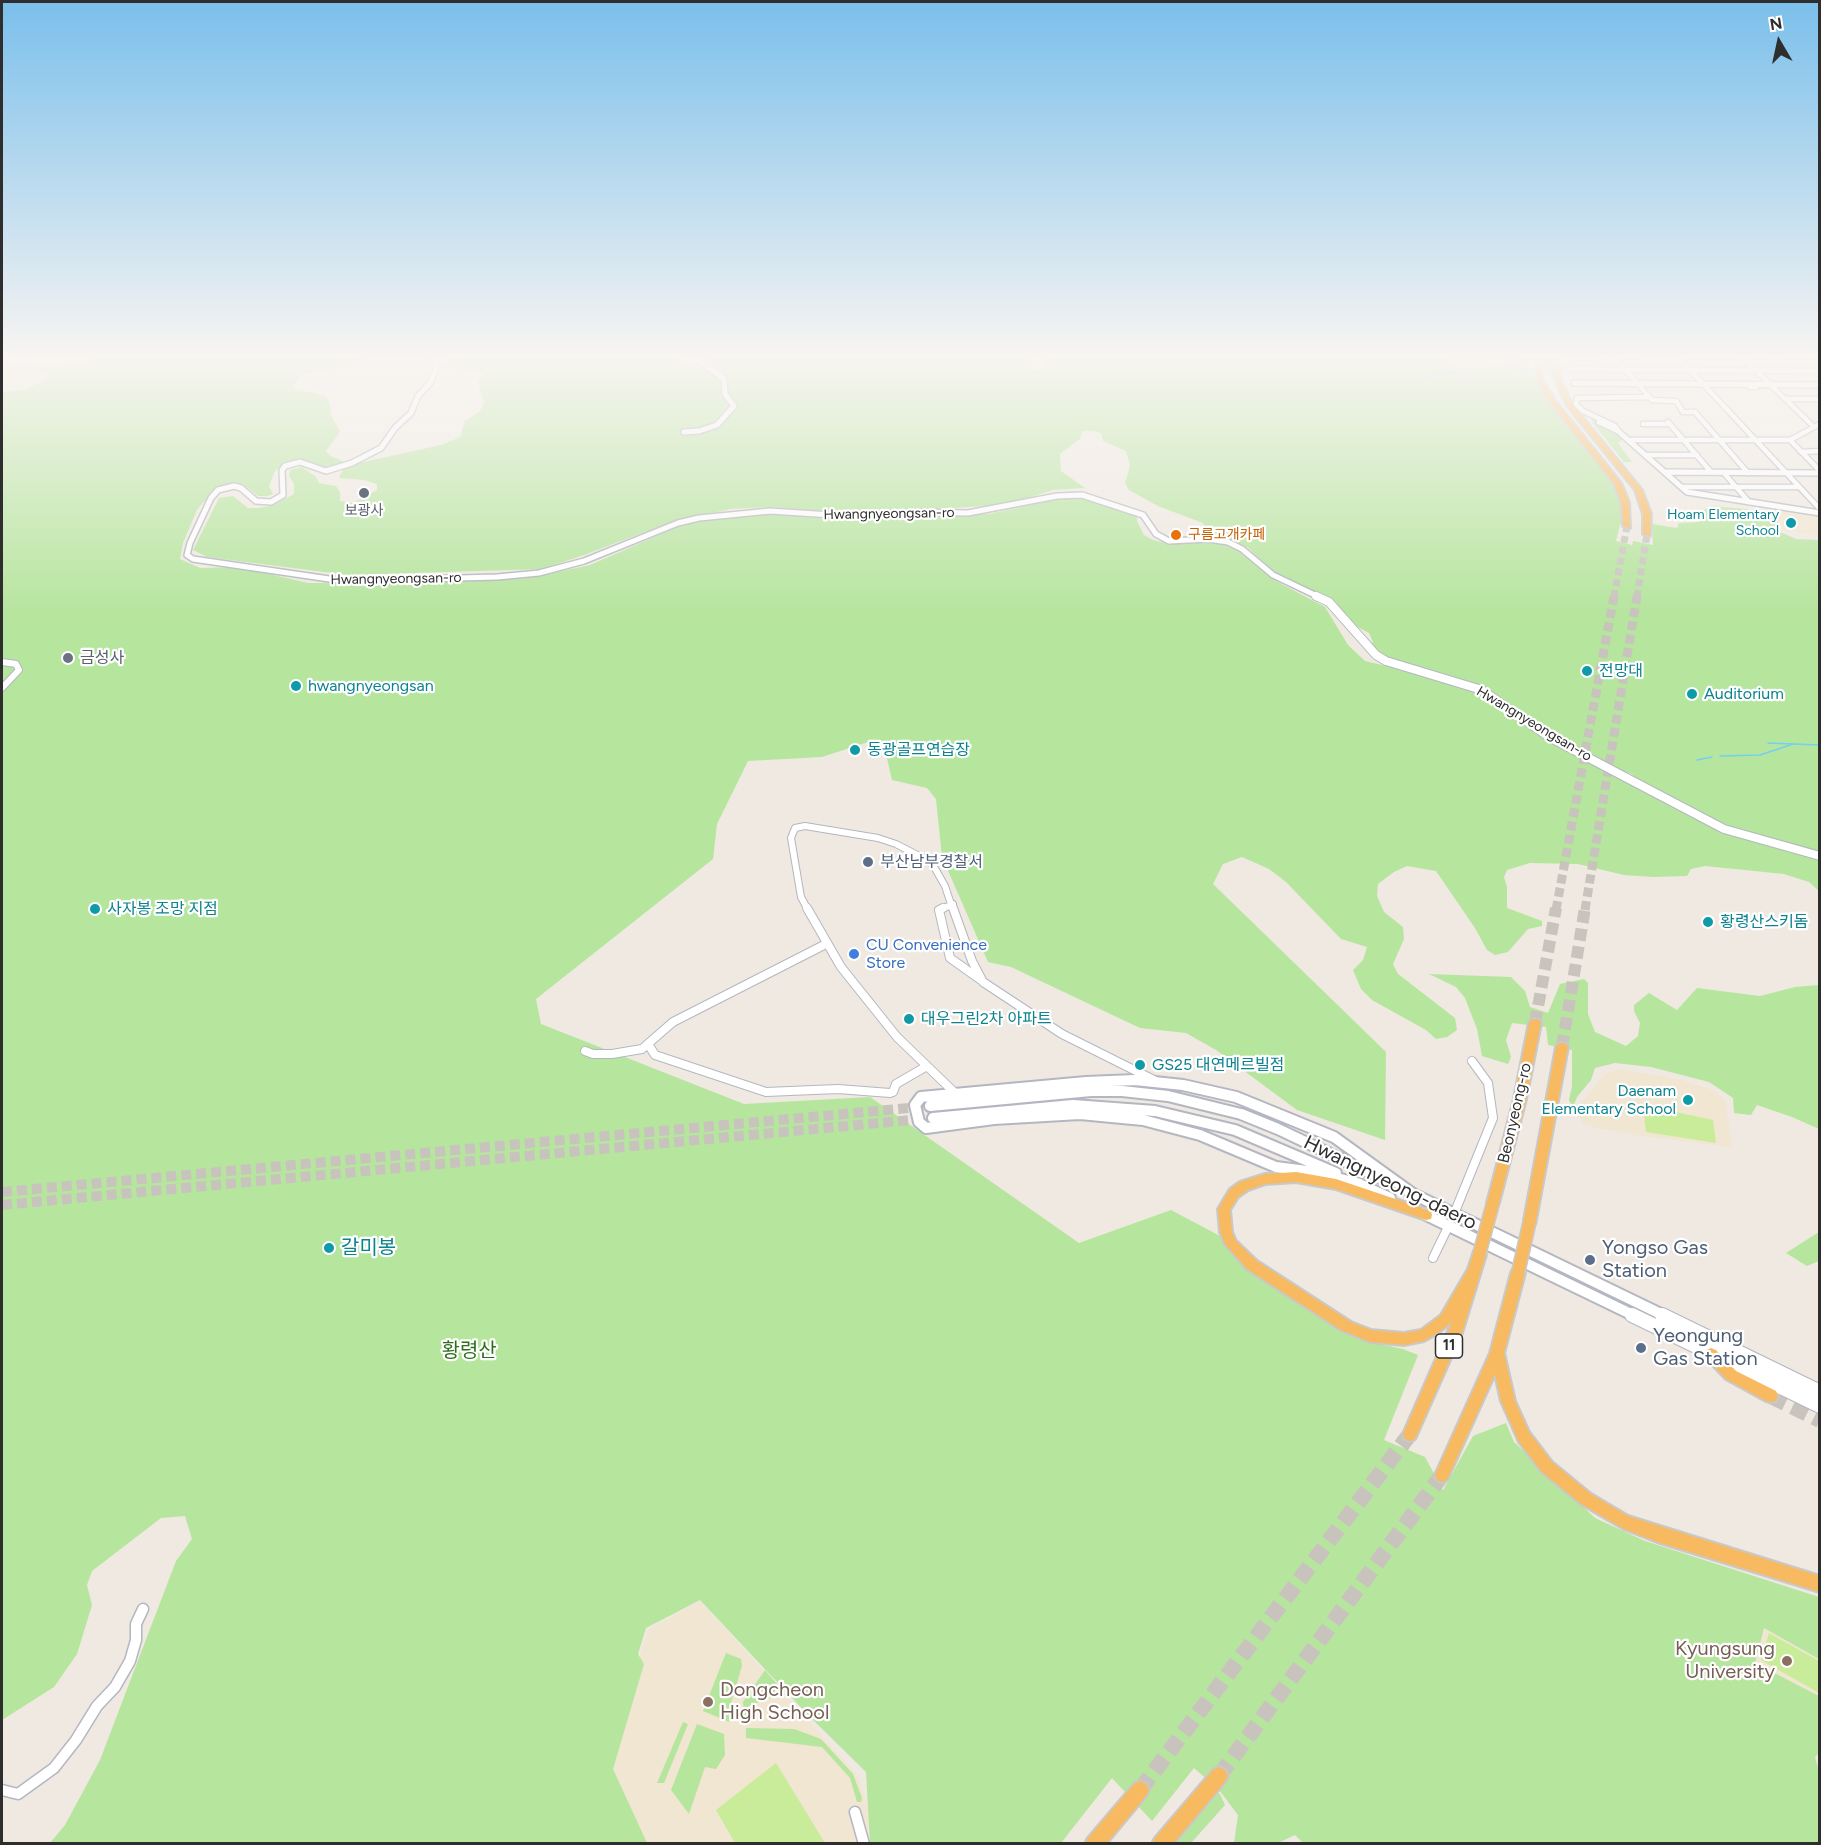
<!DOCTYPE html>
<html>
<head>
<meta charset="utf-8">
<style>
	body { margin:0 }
	#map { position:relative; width:1821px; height:1845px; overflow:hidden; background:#efe9e1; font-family:Figtree,sans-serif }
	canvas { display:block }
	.frame { position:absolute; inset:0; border:3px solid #2e2e2e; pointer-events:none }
	.north { position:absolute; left:1749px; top:12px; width:60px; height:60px; -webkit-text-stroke:4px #fff; paint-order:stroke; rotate:351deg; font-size:16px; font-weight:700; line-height:24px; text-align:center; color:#2e2e2e }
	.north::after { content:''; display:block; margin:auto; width:21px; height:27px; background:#2e2e2e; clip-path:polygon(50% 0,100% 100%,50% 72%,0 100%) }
</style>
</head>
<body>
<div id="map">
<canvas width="1821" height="1845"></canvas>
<div class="frame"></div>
<div class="north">N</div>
</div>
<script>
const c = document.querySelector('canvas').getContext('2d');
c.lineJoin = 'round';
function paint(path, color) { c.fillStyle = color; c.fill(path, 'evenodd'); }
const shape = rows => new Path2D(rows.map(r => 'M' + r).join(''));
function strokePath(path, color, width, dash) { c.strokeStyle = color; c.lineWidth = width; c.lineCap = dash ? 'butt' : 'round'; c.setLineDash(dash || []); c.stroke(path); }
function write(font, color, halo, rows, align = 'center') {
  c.font = font + ' Figtree,"Noto Sans KR",sans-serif'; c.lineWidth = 4.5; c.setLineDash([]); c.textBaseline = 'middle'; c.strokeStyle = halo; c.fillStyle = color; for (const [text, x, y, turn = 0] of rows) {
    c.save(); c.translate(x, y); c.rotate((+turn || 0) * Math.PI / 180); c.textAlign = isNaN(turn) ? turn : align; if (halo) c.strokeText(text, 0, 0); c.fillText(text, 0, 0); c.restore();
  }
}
paint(shape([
	[2,356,12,356,15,365,48,373,39,383,26,389,2,392],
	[1521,356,1515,364,1459,371,1443,357],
	[1783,508,1819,514,1819,536,1782,530,1776,517,1776,509],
	[1619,1069,1682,1080,1712,1090,1725,1100,1732,1147,1634,1135,1597,1128,1583,1123,1575,1110,1605,1074],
	[700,1601,858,1776,878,1843,640,1843,603,1775,648,1630],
	[1764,1627,1819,1659,1819,1696,1755,1664]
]), '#f0e6d1');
paint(shape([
	[103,356,372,356,353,365,301,375,292,388,326,396,330,403,331,415,340,432,326,451,331,456,344,462,343,464,329,468,312,463,288,461,275,471,269,486,273,494,268,496,258,496,244,485,234,483,217,486,197,510,183,543,180,559,200,568,239,567,308,583,366,583,529,578,590,565,689,522,766,513,836,520,902,515,989,514,1067,497,1091,499,1137,515,1137,521,1144,535,1153,540,1167,543,1220,542,1244,554,1276,581,1325,607,1348,645,1365,661,1420,674,1485,696,1632,784,1706,824,1819,860,1819,891,1809,882,1784,874,1705,866,1691,869,1687,876,1653,877,1624,875,1578,864,1530,863,1507,870,1504,877,1507,887,1507,908,1542,921,1542,926,1528,929,1508,952,1495,955,1487,950,1475,928,1436,871,1407,866,1394,872,1378,884,1377,896,1384,912,1403,927,1404,939,1393,964,1398,974,1455,1018,1457,1030,1447,1037,1436,1039,1426,1030,1372,1000,1361,989,1353,970,1363,960,1367,947,1341,939,1286,882,1269,869,1242,857,1223,864,1213,884,1386,1052,1385,1140,1297,1110,1216,1050,1186,1033,1140,1028,1011,967,988,962,942,857,936,799,927,788,892,780,884,745,874,740,822,757,748,761,717,824,713,859,536,999,541,1024,744,1104,870,1097,1079,1243,1171,1210,1222,1237,1233,1254,1247,1268,1339,1327,1375,1343,1403,1349,1418,1355,1384,1440,1425,1457,1443,1490,1473,1436,1506,1423,1514,1442,1595,1518,1645,1541,1819,1597,1819,1659,1764,1628,1755,1663,1819,1696,1819,1753,1815,1757,1820,1774,1819,1843,1304,1844,1295,1835,1278,1843,1234,1843,1238,1815,1220,1791,1194,1768,1152,1821,1112,1778,1061,1843,870,1843,866,1772,809,1716,700,1600,646,1628,638,1654,644,1664,613,1769,647,1843,50,1843,65,1825,100,1760,176,1561,192,1539,185,1516,161,1518,92,1571,87,1585,92,1605,77,1654,54,1687,2,1720,2,392,26,389,39,383,48,374,24,366,91,360],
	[446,356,674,356,701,370,723,373,705,356,1030,356,1025,359,1032,361,1033,370,1036,371,1040,369,1043,361,1051,356,1443,356,1459,371,1515,364,1521,356,1548,356,1551,369,1548,371,1540,369,1538,362,1528,362,1540,386,1552,405,1611,477,1621,498,1624,521,1621,521,1616,541,1632,545,1633,541,1653,545,1652,524,1677,528,1679,523,1699,522,1699,512,1713,506,1775,512,1780,532,1796,539,1819,540,1819,855,1726,828,1638,782,1632,774,1606,765,1555,738,1484,690,1389,660,1376,652,1371,644,1373,642,1369,633,1356,626,1332,603,1276,575,1248,548,1230,540,1206,537,1203,523,1158,506,1129,490,1125,483,1130,466,1126,451,1103,441,1101,433,1093,431,1082,431,1081,438,1060,454,1061,471,1085,488,1053,490,1005,505,969,507,854,513,771,507,731,509,671,522,584,555,542,569,348,575,207,557,193,550,219,498,233,496,248,508,259,508,274,505,294,494,294,484,289,476,290,470,302,467,316,477,319,483,336,486,340,492,340,501,353,503,377,490,377,484,364,480,339,478,343,470,359,463,441,445,460,437,465,421,480,411,484,403,478,383,483,373,453,369],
	[1593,420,1612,428,1624,438,1618,443,1632,462,1624,462,1591,421],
	[1429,974,1511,977,1525,991,1530,1007,1548,1013,1560,984,1584,979,1588,983,1588,1014,1595,1032,1626,1046,1638,1036,1640,1023,1634,1011,1634,1005,1649,993,1677,1010,1697,988,1760,996,1795,987,1819,985,1819,1129,1792,1117,1757,1105,1751,1115,1734,1113,1733,1098,1709,1082,1651,1067,1615,1063,1595,1068,1591,1080,1577,1097,1573,1107,1569,1100,1572,1086,1572,1050,1548,1045,1546,1027,1512,1023,1506,1040,1511,1057,1508,1064,1482,1056,1477,1029,1465,998,1456,987],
	[1819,1232,1819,1261,1807,1266,1786,1253],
	[726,1653,741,1659,742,1666,731,1703,729,1722,703,1711],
	[765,1670,784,1692,749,1706,750,1725,745,1723,743,1702],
	[683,1722,688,1724,664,1783,657,1783],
	[697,1724,724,1734,725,1755,716,1769,705,1767,689,1814,671,1790],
	[746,1728,794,1729,821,1739,853,1774,862,1798,861,1802,857,1802,850,1778,822,1747,746,1738],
	[1214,1791,1220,1794,1225,1805,1191,1843,1170,1844]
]), '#b6e59e');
paint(shape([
	[1643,1105,1713,1120,1716,1143,1646,1132],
	[1769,1633,1819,1661,1819,1693,1761,1660],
	[776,1763,825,1843,735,1843,716,1810]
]), '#c9ec9a');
strokePath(shape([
	[1505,366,1532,369],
	[1425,377,1459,371],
	[1768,743,1820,745],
	[1720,756,1760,755,1793,744],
	[1697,760,1712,757]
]), '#75cff0', 1.5);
strokePath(shape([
	[2,1192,930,1106],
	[2,1205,933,1118]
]), '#c8c4bd', 10, [10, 5]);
strokePath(shape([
	[1614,597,1627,526],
	[1637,597,1647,534]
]), '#c8c4bd', 7, [7, 4]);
strokePath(shape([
	[1556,910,1614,596],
	[1585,910,1637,596]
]), '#c8c4bd', 9, [9, 4.5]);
strokePath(shape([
	[1535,1023,1556,908],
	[1562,1047,1585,908]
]), '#c8c4bd', 12, [12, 6]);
strokePath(shape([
	[1771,1396,1820,1420],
	[1219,1776,1442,1475],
	[1140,1790,1410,1434]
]), '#c8c4bd', 16, [16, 8]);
const minorFar3 = shape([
	[1677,356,1820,509],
	[1741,356,1814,427],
	[1678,357,1820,356],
	[1572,358,1641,356],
	[1615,358,1652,400,1676,401,1683,412,1695,412,1748,473],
	[1569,369,1820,371],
	[1750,387,1756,387],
	[1785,399,1820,399],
	[1668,422,1711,472],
	[1643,424,1669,424],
	[1618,431,1615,426,1583,411,1576,404,1577,398,1649,397],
	[1628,440,1790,440,1820,424],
	[1790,440,1820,471],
	[1801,452,1820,451],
	[1646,455,1697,455],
	[1723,472,1749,502],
	[1682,487,1799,487]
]);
const minorFar2 = shape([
	[2,662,16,664,19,670,2,688],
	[808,910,801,897,791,838,795,828,805,826,878,838,896,844,925,859,933,865,945,886,953,910],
	[940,910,953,904]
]);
const minorFar1 = shape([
	[807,908,841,967,897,1037,955,1093],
	[943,908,939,910,950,958,981,980],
	[953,908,972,961,983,982,1062,1034,1154,1080],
	[648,1044,655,1055,766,1092,838,1089,890,1093,893,1092,896,1084,927,1066],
	[585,1051,593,1054,612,1054,642,1049,673,1022,826,944],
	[1454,1214,1493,1118,1488,1083,1472,1061],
	[1433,1258,1449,1225]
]);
const minor = shape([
	[2,1790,18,1794,54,1768,76,1740,97,1706,115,1687,130,1661,136,1640,136,1624,143,1609],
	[855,1812,864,1844]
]);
const tertiaryFar1 = shape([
	[434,356,437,368,430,383,418,396,411,413,395,428,381,448,352,463,326,471,300,462,285,466,282,470,283,495,271,502,256,501,241,488,234,486,218,490,211,498,190,543,187,555,193,559,343,581,497,577,539,573,584,561,678,523,699,518,770,511,847,516,915,512,968,513,1057,496,1082,495,1143,515,1156,534,1169,541,1208,539,1228,542,1242,549,1273,575,1319,597],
	[1574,383,1820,385],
	[1599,422,1618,431,1687,492,1820,513],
	[684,432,699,431,717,425,734,406,725,394,724,379,693,356],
	[1667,472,1820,473]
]);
const tertiary = shape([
	[1316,596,1329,602,1376,655,1386,661,1482,690,1549,737,1724,829,1820,856]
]);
const secondaryFar1 = shape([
	[930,1106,1091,1091,1122,1091,1168,1096,1241,1114,1278,1129,1389,1182],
	[933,1118,1073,1105,1155,1111,1235,1130,1336,1173],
	[1357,1183,1390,1198],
	[1360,1184,1314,1172,1276,1167,1200,1135,1143,1120,1080,1114,994,1119,926,1128,919,1122,915,1105,921,1097,1086,1082,1135,1080,1183,1085,1236,1097,1334,1137,1413,1194],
	[1409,1192,1665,1316],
	[1422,1213,1635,1316]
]);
const secondary = shape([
	[1632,1315,1820,1406],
	[1662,1315,1820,1392]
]);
const trunk = shape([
	[1551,356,1557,356,1562,383,1573,405,1642,490,1651,514,1650,536,1643,534,1643,514,1635,490,1567,406,1556,383,1551,356],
	[1534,361,1539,362,1544,382,1554,399,1621,483,1629,502,1630,528,1623,526,1621,502,1614,483,1548,400,1538,382,1534,361],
	[1535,1019,1539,1020,1541,1023,1526,1099,1499,1203,1497,1207,1493,1208,1489,1207,1487,1203,1514,1099,1529,1023,1531,1020,1535,1019],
	[1562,1043,1566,1044,1568,1047,1536,1220,1535,1224,1530,1225,1525,1224,1524,1220,1556,1047,1558,1044,1562,1043],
	[1296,1172,1336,1179,1431,1211,1432,1215,1431,1219,1426,1220,1336,1189,1296,1182,1265,1184,1248,1190,1238,1197,1230,1210,1232,1232,1236,1241,1257,1261,1351,1322,1371,1330,1404,1333,1421,1330,1441,1315,1468,1269,1474,1251,1479,1249,1484,1251,1486,1255,1462,1333,1415,1439,1410,1441,1405,1439,1403,1434,1452,1322,1438,1333,1424,1341,1404,1345,1370,1342,1341,1330,1247,1269,1225,1244,1220,1232,1218,1209,1230,1189,1240,1182,1265,1174,1296,1172],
	[1518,1267,1523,1269,1525,1273,1504,1353,1515,1401,1529,1432,1552,1462,1591,1494,1628,1516,1820,1576,1820,1592,1657,1542,1624,1529,1581,1504,1542,1472,1519,1442,1501,1401,1495,1374,1447,1480,1442,1482,1437,1480,1435,1475,1490,1353,1511,1273,1513,1269,1518,1267],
	[1711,1348,1716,1350,1736,1371,1776,1391,1778,1396,1776,1401,1771,1402,1766,1401,1726,1379,1706,1358,1704,1354,1706,1350,1711,1348],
	[1219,1767,1225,1770,1228,1776,1225,1782,1173,1844,1152,1844,1155,1838,1213,1770,1219,1767],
	[1140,1781,1146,1784,1149,1790,1146,1796,1106,1844,1085,1844,1088,1838,1134,1784,1140,1781]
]);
strokePath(minorFar3, '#b4b7c1', 7);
strokePath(minorFar2, '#b4b7c1', 8);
strokePath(minorFar1, '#b4b7c1', 10);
strokePath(minor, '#b4b7c1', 13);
strokePath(tertiaryFar1, '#b4b7c1', 8);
strokePath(tertiary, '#b4b7c1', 10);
strokePath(secondaryFar1, '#b4b7c1', 14);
strokePath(secondary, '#b4b7c1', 16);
strokePath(trunk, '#c9c9c9', 4);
strokePath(minorFar3, '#fff', 4.5);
strokePath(minorFar2, '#fff', 6);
strokePath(minorFar1, '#fff', 8);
strokePath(minor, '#fff', 10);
strokePath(tertiaryFar1, '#fff', 5);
strokePath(tertiary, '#fff', 8);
strokePath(secondaryFar1, '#fff', 10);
strokePath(secondary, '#fff', 14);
paint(trunk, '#f8ba60');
const trunkBridge = shape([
	[1479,1255,1493,1203],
	[1518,1273,1530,1220]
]);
strokePath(trunkBridge, '#c9c9c9', 15, []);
strokePath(trunkBridge, '#f8ba60', 12);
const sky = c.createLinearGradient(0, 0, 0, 614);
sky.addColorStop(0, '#7abfeb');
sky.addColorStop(0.58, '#f8f5f2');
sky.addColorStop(1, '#f8f5f200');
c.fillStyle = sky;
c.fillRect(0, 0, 1821, 614);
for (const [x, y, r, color] of [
	[364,493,6,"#6b7280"],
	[1791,523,6,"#0f9aa8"],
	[1176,535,6,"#e8710a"],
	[68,658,6,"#6b7280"],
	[1587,671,6,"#0f9aa8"],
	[296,686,6,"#0f9aa8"],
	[1692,694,6,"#0f9aa8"],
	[855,750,6,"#0f9aa8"],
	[868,862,6,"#5c6f8a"],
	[95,909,6,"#0f9aa8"],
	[1708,922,6,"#0f9aa8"],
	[854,954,6,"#3f7fe0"],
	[909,1019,6,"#0f9aa8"],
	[1140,1065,6,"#0f9aa8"],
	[1688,1100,6,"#0f9aa8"],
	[329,1248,6,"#0f9aa8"],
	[1590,1260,6,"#5c6f8a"],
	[1641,1348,6,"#5c6f8a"],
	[1787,1661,6,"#8d6e63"],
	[708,1702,6,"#8d6e63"]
]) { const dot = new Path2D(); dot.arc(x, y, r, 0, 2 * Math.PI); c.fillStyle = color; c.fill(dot); strokePath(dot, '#fff', 2); }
write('14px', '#5b616d', '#fff', [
	["보광사",364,511]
]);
write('14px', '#2e2e2e', '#fff', [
	["Hwangnyeongsan-ro",889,514,-1],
	["Hwangnyeongsan-ro",396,579,-1],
	["Hwangnyeongsan-ro",1534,724,31]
]);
write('14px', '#0d838f', '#fff', [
	["Hoam Elementary",1779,515],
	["School",1779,531]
], 'right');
write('14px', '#c56008', '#fff', [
	["구름고개카페",1188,535]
], 'left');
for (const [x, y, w] of [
	[1449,1346,27]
]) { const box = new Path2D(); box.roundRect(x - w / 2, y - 12, w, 24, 4.5); c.fillStyle = '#fff'; c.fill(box); strokePath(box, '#2e2e2e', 1.5); }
write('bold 15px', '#2e2e2e', null, [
	["11",1449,1346]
]);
write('16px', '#5b616d', '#fff', [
	["금성사",80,658]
], 'left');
write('16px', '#0d838f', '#fff', [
	["전망대",1599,671],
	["hwangnyeongsan",308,686],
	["Auditorium",1704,694],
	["동광골프연습장",867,750],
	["사자봉 조망 지점",107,909],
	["황령산스키돔",1720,922],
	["대우그린2차 아파트",921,1019],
	["GS25 대연메르빌점",1152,1065],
	["Daenam",1676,1091,"right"],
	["Elementary School",1676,1109,"right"]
], 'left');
write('16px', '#4e5e75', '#fff', [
	["부산남부경찰서",880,862]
], 'left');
write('16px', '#366cbe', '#fff', [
	["CU Convenience",866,945],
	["Store",866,963]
], 'left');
write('16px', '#2e2e2e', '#fff', [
	["Beonyeong-ro",1515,1113,-77]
]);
write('20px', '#2e2e2e', '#fff', [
	["Hwangnyeong-daero",1390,1183,26]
]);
write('20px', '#0d838f', '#fff', [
	["갈미봉",341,1248]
], 'left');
write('20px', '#4e5e75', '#fff', [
	["Yongso Gas",1602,1248],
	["Station",1602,1271],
	["Yeongung",1653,1336],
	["Gas Station",1653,1359]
], 'left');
write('20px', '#2c6e1b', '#fff', [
	["황령산",469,1351]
]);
write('20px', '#785e54', '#fff', [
	["Kyungsung",1775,1649],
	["University",1775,1672],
	["Dongcheon",720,1690,"left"],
	["High School",720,1713,"left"]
], 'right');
</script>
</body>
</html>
